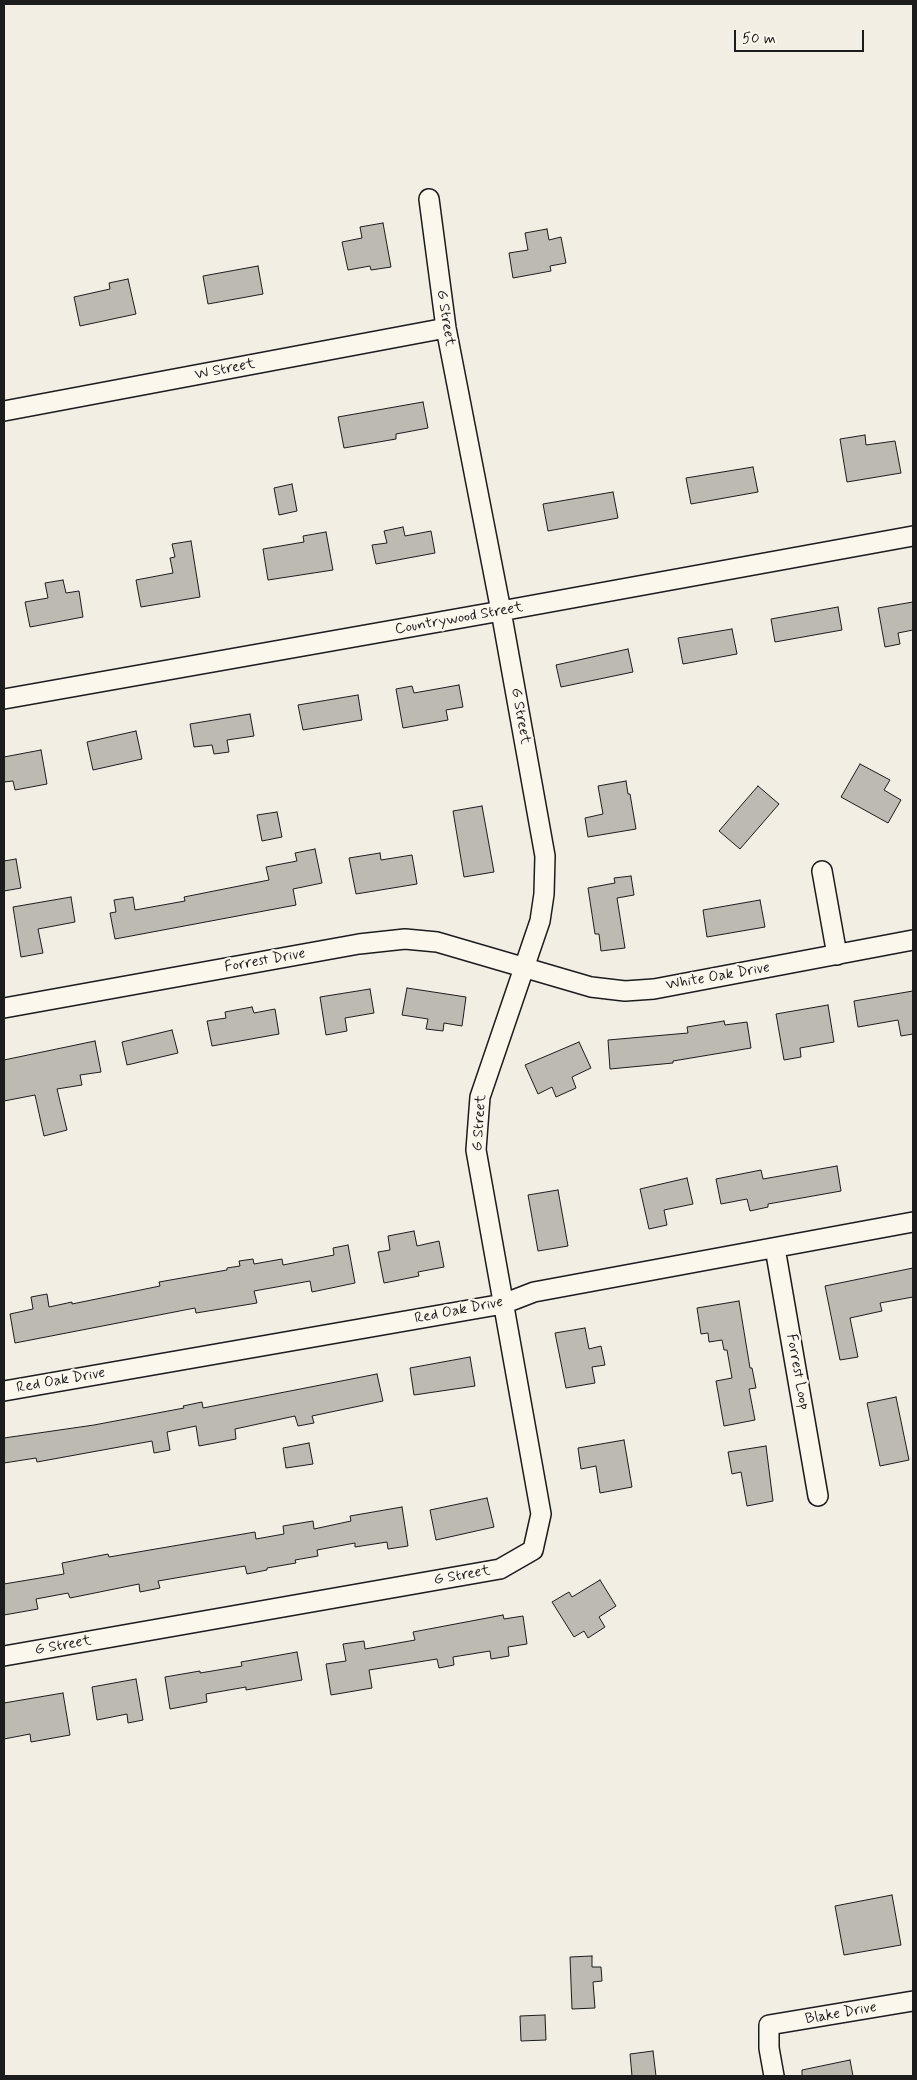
<!DOCTYPE html>
<html>
<head>
<meta charset="utf-8">
<style>
	body { margin:0 }
	#map { position:relative; width:917px; height:2080px; overflow:hidden; background:#f2eee4; font-family:Mynerve,sans-serif }
	canvas { display:block }
	.frame { position:absolute; inset:0; border:5px solid #1c1c1c; pointer-events:none }
	.scale { position:absolute; left:734px; top:30px; width:130px; height:22px; box-sizing:border-box; border:2px solid #1c1c1c; border-top:0; padding-left:6px; font-size:15px; line-height:18px; white-space:nowrap; color:#1c1c1c; -webkit-text-stroke:4px #fbf7ec; paint-order:stroke }
</style>
</head>
<body>
<div id="map">
<canvas width="917" height="2080"></canvas>
<div class="frame"></div>
<div class="scale">50 m</div>
</div>
<script>
const c = document.querySelector('canvas').getContext('2d');
c.lineJoin = 'round';
function paint(path, color) { c.fillStyle = color; c.fill(path, 'evenodd'); }
const shape = rows => new Path2D(rows.map(r => 'M' + r).join(''));
function strokePath(path, color, width, dash) { c.strokeStyle = color; c.lineWidth = width; c.lineCap = dash ? 'butt' : 'round'; c.setLineDash(dash || []); c.stroke(path); }
function write(font, color, halo, rows, align = 'center') {
  c.font = font + ' Mynerve,sans-serif'; c.lineWidth = 4.5; c.setLineDash([]); c.textBaseline = 'middle'; c.strokeStyle = halo; c.fillStyle = color; for (const [text, x, y, turn = 0] of rows) {
    c.save(); c.translate(x, y); c.rotate((+turn || 0) * Math.PI / 180); c.textAlign = isNaN(turn) ? turn : align; if (halo) c.strokeText(text, 0, 0); c.fillText(text, 0, 0); c.restore();
  }
}
const building = shape([
	[383,223,391,267,371,270,370,266,348,270,342,242,362,238,360,227,383,223],
	[547,229,549,240,561,237,566,263,550,266,551,271,513,278,509,253,528,250,525,233,547,229],
	[258,266,263,294,208,304,203,276,258,266],
	[128,279,136,314,80,326,74,297,110,289,109,283,128,279],
	[423,402,428,428,396,434,396,439,344,448,338,417,423,402],
	[865,435,866,445,895,441,901,473,847,482,840,439,865,435],
	[753,467,758,492,691,504,686,478,753,467],
	[292,484,297,511,279,515,274,488,292,484],
	[613,492,618,518,548,531,543,504,613,492],
	[403,527,405,536,431,531,435,553,376,564,372,545,387,543,384,531,403,527],
	[326,532,333,570,268,580,263,549,304,542,303,536,326,532],
	[191,541,200,597,141,607,136,580,173,573,170,558,175,557,172,544,191,541],
	[63,580,66,593,79,591,83,617,30,627,25,602,48,598,45,583,63,580],
	[913,602,913,630,898,633,900,644,885,647,878,608,913,602],
	[838,607,842,630,775,642,771,619,838,607],
	[732,629,737,654,683,664,678,638,732,629],
	[628,649,633,672,561,687,556,665,628,649],
	[459,685,463,707,446,710,448,720,403,728,396,689,412,686,414,693,459,685],
	[358,695,362,720,303,730,298,705,358,695],
	[250,714,254,736,227,740,229,752,214,754,212,745,194,747,190,724,250,714],
	[136,731,142,759,93,770,87,742,136,731],
	[41,750,47,784,15,790,13,781,4,782,4,757,41,750],
	[860,764,890,780,884,790,901,800,888,823,841,797,860,764],
	[626,781,628,794,630,794,636,829,588,837,585,818,603,814,598,786,626,781],
	[758,786,779,804,740,849,719,831,758,786],
	[482,806,494,872,464,877,453,811,482,806],
	[277,812,282,837,262,841,257,815,277,812],
	[315,849,322,883,293,889,296,905,115,939,110,913,116,912,114,900,133,897,135,910,185,901,184,897,269,880,266,867,297,861,295,853,315,849],
	[380,853,381,860,412,855,417,884,356,894,349,858,380,853],
	[16,859,21,888,4,891,4,861,16,859],
	[631,876,634,895,617,898,625,948,601,951,599,934,595,934,588,888,615,883,614,878,631,876],
	[71,897,75,922,38,929,43,953,21,957,13,907,71,897],
	[760,900,765,927,707,937,703,910,760,900],
	[407,988,466,997,462,1026,444,1023,443,1031,426,1029,428,1019,402,1015,407,988],
	[370,989,374,1013,345,1018,347,1031,326,1035,320,997,370,989],
	[913,991,913,1034,901,1036,898,1020,858,1027,854,1001,913,991],
	[828,1005,834,1042,800,1048,801,1057,784,1060,776,1014,828,1005],
	[252,1007,254,1013,275,1009,279,1034,212,1046,207,1021,226,1018,225,1012,252,1007],
	[724,1021,725,1025,747,1022,751,1048,673,1061,673,1063,610,1069,608,1040,688,1033,687,1027,724,1021],
	[172,1030,178,1053,127,1065,122,1042,172,1030],
	[95,1041,101,1072,80,1075,82,1085,57,1089,67,1130,44,1136,35,1095,4,1101,4,1060,95,1041],
	[579,1042,591,1068,572,1077,576,1088,556,1097,552,1087,538,1094,525,1065,579,1042],
	[837,1166,841,1191,768,1204,768,1207,750,1211,747,1199,721,1204,716,1179,761,1170,763,1179,837,1166],
	[687,1178,693,1204,664,1210,667,1225,649,1229,640,1189,687,1178],
	[558,1190,568,1246,538,1251,528,1195,558,1190],
	[414,1231,417,1246,439,1241,444,1267,418,1272,419,1276,384,1283,378,1252,390,1250,388,1236,414,1231],
	[348,1245,355,1283,312,1292,310,1281,254,1291,257,1303,196,1313,195,1308,15,1343,10,1314,33,1309,31,1297,47,1294,49,1307,72,1302,72,1304,160,1286,159,1282,227,1270,227,1268,240,1266,239,1261,253,1259,254,1264,282,1259,283,1265,334,1255,333,1248,348,1245],
	[913,1268,913,1297,880,1303,882,1311,850,1318,858,1357,840,1360,825,1286,913,1268],
	[739,1301,750,1368,752,1368,756,1388,749,1389,755,1420,724,1426,716,1381,732,1378,727,1350,724,1350,722,1340,709,1342,708,1333,701,1334,697,1308,739,1301],
	[585,1328,589,1349,601,1346,605,1365,592,1367,595,1383,566,1388,555,1333,585,1328],
	[470,1357,475,1386,414,1395,410,1368,470,1357],
	[377,1374,383,1401,312,1416,314,1423,298,1426,295,1416,235,1429,236,1439,199,1446,196,1426,167,1432,170,1450,154,1453,152,1441,37,1462,36,1458,4,1463,4,1438,94,1425,184,1408,183,1406,202,1402,203,1408,377,1374],
	[896,1397,909,1460,880,1466,867,1403,896,1397],
	[624,1440,632,1487,600,1493,596,1466,581,1469,578,1448,624,1440],
	[309,1443,313,1464,286,1468,283,1448,309,1443],
	[766,1446,773,1501,747,1506,741,1472,732,1474,728,1452,766,1446],
	[487,1498,494,1527,436,1540,430,1510,487,1498],
	[402,1507,408,1546,388,1549,387,1542,355,1547,355,1543,317,1550,318,1556,295,1560,296,1563,267,1568,267,1570,247,1574,245,1566,193,1575,158,1581,160,1588,140,1592,139,1584,70,1598,68,1593,36,1599,38,1609,4,1615,4,1584,64,1574,62,1563,108,1554,109,1557,255,1532,256,1539,284,1534,283,1526,313,1521,314,1529,351,1521,350,1516,402,1507],
	[600,1580,616,1606,599,1617,605,1627,588,1638,584,1631,574,1637,552,1602,569,1592,572,1597,600,1580],
	[503,1615,504,1619,523,1616,527,1644,508,1647,509,1656,491,1659,490,1651,453,1657,454,1665,439,1668,437,1659,369,1670,372,1688,331,1695,326,1664,346,1661,343,1644,364,1641,365,1649,415,1640,413,1632,503,1615],
	[297,1652,302,1680,246,1690,246,1687,206,1694,207,1702,170,1709,165,1677,200,1671,200,1673,242,1666,241,1662,297,1652],
	[136,1679,143,1720,128,1723,127,1714,97,1720,92,1687,136,1679],
	[63,1693,70,1735,31,1742,30,1734,4,1739,4,1703,63,1693],
	[892,1895,901,1945,844,1955,835,1906,892,1895],
	[592,1956,592,1967,601,1967,602,1981,593,1982,595,2008,572,2009,570,1957,592,1956],
	[545,2015,546,2040,521,2041,520,2016,545,2015],
	[653,2051,656,2076,632,2076,630,2054,653,2051],
	[850,2060,853,2076,802,2076,802,2070,850,2060]
]);
paint(building, '#bdbab1');
strokePath(building, '#1c1c1c', 1);
const street = shape([
	[4,411,446,328],
	[4,699,501,611,913,536],
	[822,871,837,955],
	[4,1008,359,944,405,939,437,942,591,987,625,991,654,989,913,940],
	[775,1248,818,1496],
	[4,1391,503,1304,534,1292,913,1222],
	[4,1656,500,1569,533,1550,541,1514,476,1150,480,1097,540,921,544,894,545,856,501,611,446,328,429,199],
	[774,2076,769,2048,769,2025,913,2001]
]);
strokePath(street, '#1c1c1c', 22);
strokePath(street, '#fbf7ec', 19);
write('15px', '#1c1c1c', '#fbf7ec', [
	["G Street",445,318,81],
	["W Street",225,370,-11],
	["Countrywood Street",459,619,-10],
	["G Street",520,716,80],
	["Forrest Drive",265,961,-10],
	["White Oak Drive",718,977,-10],
	["G Street",480,1123,-86],
	["Red Oak Drive",459,1311,-11],
	["Forrest Loop",797,1372,80],
	["Red Oak Drive",61,1381,-10],
	["G Street",462,1576,-10],
	["G Street",63,1646,-10],
	["Blake Drive",841,2014,-10]
]);
</script>
</body>
</html>
